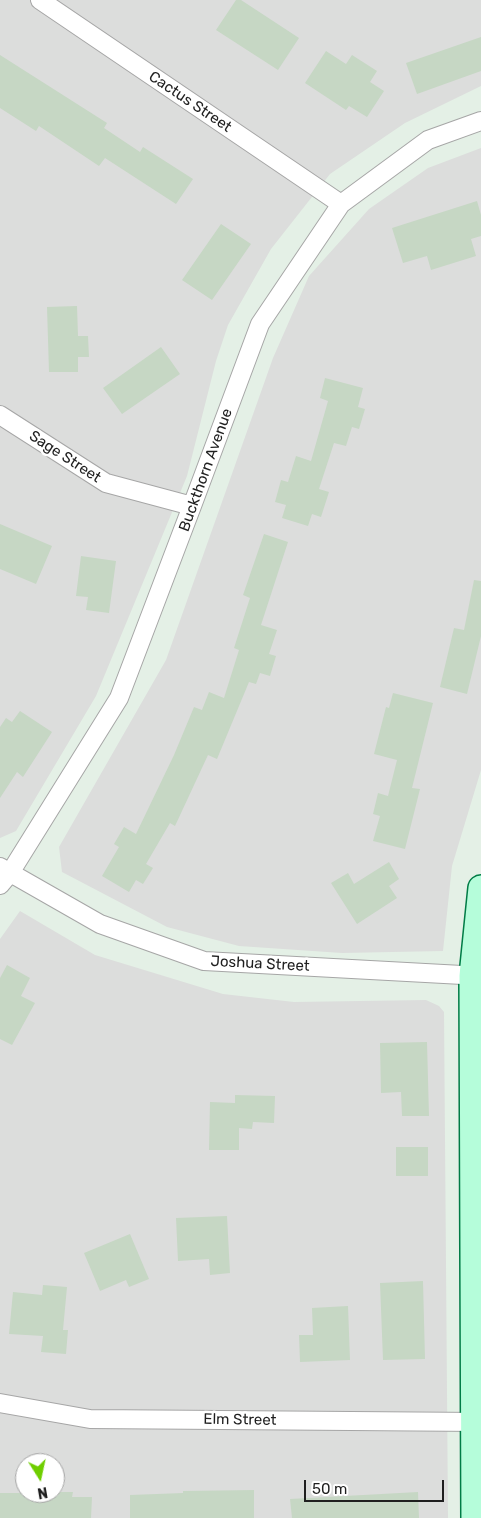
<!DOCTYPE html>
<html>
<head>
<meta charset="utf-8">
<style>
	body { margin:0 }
	#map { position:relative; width:481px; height:1518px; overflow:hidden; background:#e4f0e6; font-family:Rubik,sans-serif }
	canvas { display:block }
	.north { position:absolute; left:15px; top:1453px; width:50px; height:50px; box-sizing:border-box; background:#fff; border:1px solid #a5a5a5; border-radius:50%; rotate:170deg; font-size:14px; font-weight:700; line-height:20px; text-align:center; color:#1f1f1f }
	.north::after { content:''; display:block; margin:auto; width:18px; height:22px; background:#6fce00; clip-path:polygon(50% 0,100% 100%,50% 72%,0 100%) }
	.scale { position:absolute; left:304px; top:1480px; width:140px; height:22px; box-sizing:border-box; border:2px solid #1f1f1f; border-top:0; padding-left:6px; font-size:15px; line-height:18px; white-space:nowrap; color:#1f1f1f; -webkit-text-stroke:4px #fff; paint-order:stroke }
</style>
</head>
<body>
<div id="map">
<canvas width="481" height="1518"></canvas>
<div class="north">N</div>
<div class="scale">50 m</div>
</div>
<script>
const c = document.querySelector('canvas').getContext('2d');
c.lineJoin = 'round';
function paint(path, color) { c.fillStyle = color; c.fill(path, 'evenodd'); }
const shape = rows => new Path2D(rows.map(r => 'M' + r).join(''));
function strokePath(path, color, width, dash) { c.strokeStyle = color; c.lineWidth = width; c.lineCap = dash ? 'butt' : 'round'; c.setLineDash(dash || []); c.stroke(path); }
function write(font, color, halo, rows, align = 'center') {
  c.font = font + ' Rubik,sans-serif'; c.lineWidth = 5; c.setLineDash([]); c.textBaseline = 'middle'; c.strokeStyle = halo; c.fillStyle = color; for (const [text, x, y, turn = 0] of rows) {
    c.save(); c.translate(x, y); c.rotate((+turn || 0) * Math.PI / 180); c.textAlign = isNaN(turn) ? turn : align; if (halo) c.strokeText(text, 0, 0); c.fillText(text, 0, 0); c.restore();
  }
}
paint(shape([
	[0,0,481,0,481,86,405,123,330,174,271,249,228,325,216,361,187,476,96,696,16,831,0,838],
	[481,148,481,770,452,866,443,951,342,953,239,946,167,927,62,872,59,847,166,660,273,358,309,276,369,209,428,168],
	[20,911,95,955,223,994,294,1002,426,1000,439,1006,444,1012,448,1518,0,1518,0,939],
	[25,1463,55,1463,55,1493,25,1493]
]), '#dcdddc');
paint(shape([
	[236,0,241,0,299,38,278,70,216,30],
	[481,37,481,71,417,94,406,63],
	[326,51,346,64,352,55,377,71,370,82,384,91,367,117,349,106,346,110,305,83],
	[0,55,107,123,104,128,140,152,143,147,193,179,176,204,105,158,99,166,39,126,36,131,0,108],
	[477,201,481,215,481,236,471,239,476,256,431,270,427,256,403,263,392,228],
	[221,224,251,244,212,300,182,280],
	[77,306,78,336,88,336,89,357,78,357,78,372,49,372,47,307],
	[161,347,180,374,122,414,103,388],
	[325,378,363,388,358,407,365,409,359,429,352,427,346,446,334,443,319,489,329,492,321,517,312,514,308,526,282,518,286,505,275,502,281,480,288,482,296,456,311,461,328,401,320,398],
	[0,524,52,546,36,584,0,569],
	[264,534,288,542,261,625,277,630,269,654,276,656,270,676,260,673,256,684,249,682,217,759,208,755,175,826,170,823,146,864,153,868,143,884,136,880,129,892,102,876,119,847,114,844,124,827,136,834,174,755,194,707,202,710,209,692,224,698,239,650,234,648,250,598,243,595],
	[81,556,116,561,109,613,86,610,88,597,76,596],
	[474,580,481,581,481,636,467,694,440,687,454,628,464,630],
	[393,693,433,703,412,788,420,789,405,849,373,841,380,816,373,814,378,793,388,796,397,760,374,754,386,707,389,708],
	[20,711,52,732,23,777,17,772,0,798,0,727,6,718,12,722],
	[389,862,399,879,389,886,397,898,357,924,331,883,348,873,354,884],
	[7,965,30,978,21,996,35,1003,12,1045,0,1039,0,978],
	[427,1042,429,1116,402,1116,401,1092,381,1093,380,1043],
	[235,1095,275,1096,274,1123,253,1122,252,1129,239,1128,239,1150,209,1150,210,1102,235,1103],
	[396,1147,428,1147,428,1176,396,1176],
	[227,1216,230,1273,210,1275,209,1259,178,1261,176,1218],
	[130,1234,149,1279,129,1287,126,1280,100,1291,84,1253],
	[423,1281,425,1359,383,1360,380,1283],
	[43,1285,67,1287,63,1330,68,1330,66,1354,41,1352,43,1336,9,1334,13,1292,42,1295],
	[348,1306,350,1360,300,1362,299,1335,313,1335,312,1308],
	[254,1490,254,1518,130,1518,130,1495,183,1493,183,1491],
	[55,1492,73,1492,72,1497,92,1497,91,1518,0,1518,0,1493,55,1493],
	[418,1492,419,1518,292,1518,290,1499]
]), '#c6d7c4');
const street = shape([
	[40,0,341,204],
	[0,415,106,483,192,506],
	[0,867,100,924,204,961,481,976],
	[0,885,10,873,119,698,192,506,260,324,341,204,428,140,481,121],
	[0,1403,90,1419,481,1422]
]);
const secondary = shape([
	[474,1518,472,976,481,888]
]);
strokePath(street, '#a6a6a6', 20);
strokePath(secondary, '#007c46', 28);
strokePath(street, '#fff', 18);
strokePath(secondary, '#b5fdda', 25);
write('15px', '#1f1f1f', '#fff', [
	["Cactus Street",190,102,34],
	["Sage Street",65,457,33],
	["Buckthorn Avenue",206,470,-70],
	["Joshua Street",260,964,3],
	["Elm Street",240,1420,1]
]);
</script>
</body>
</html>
